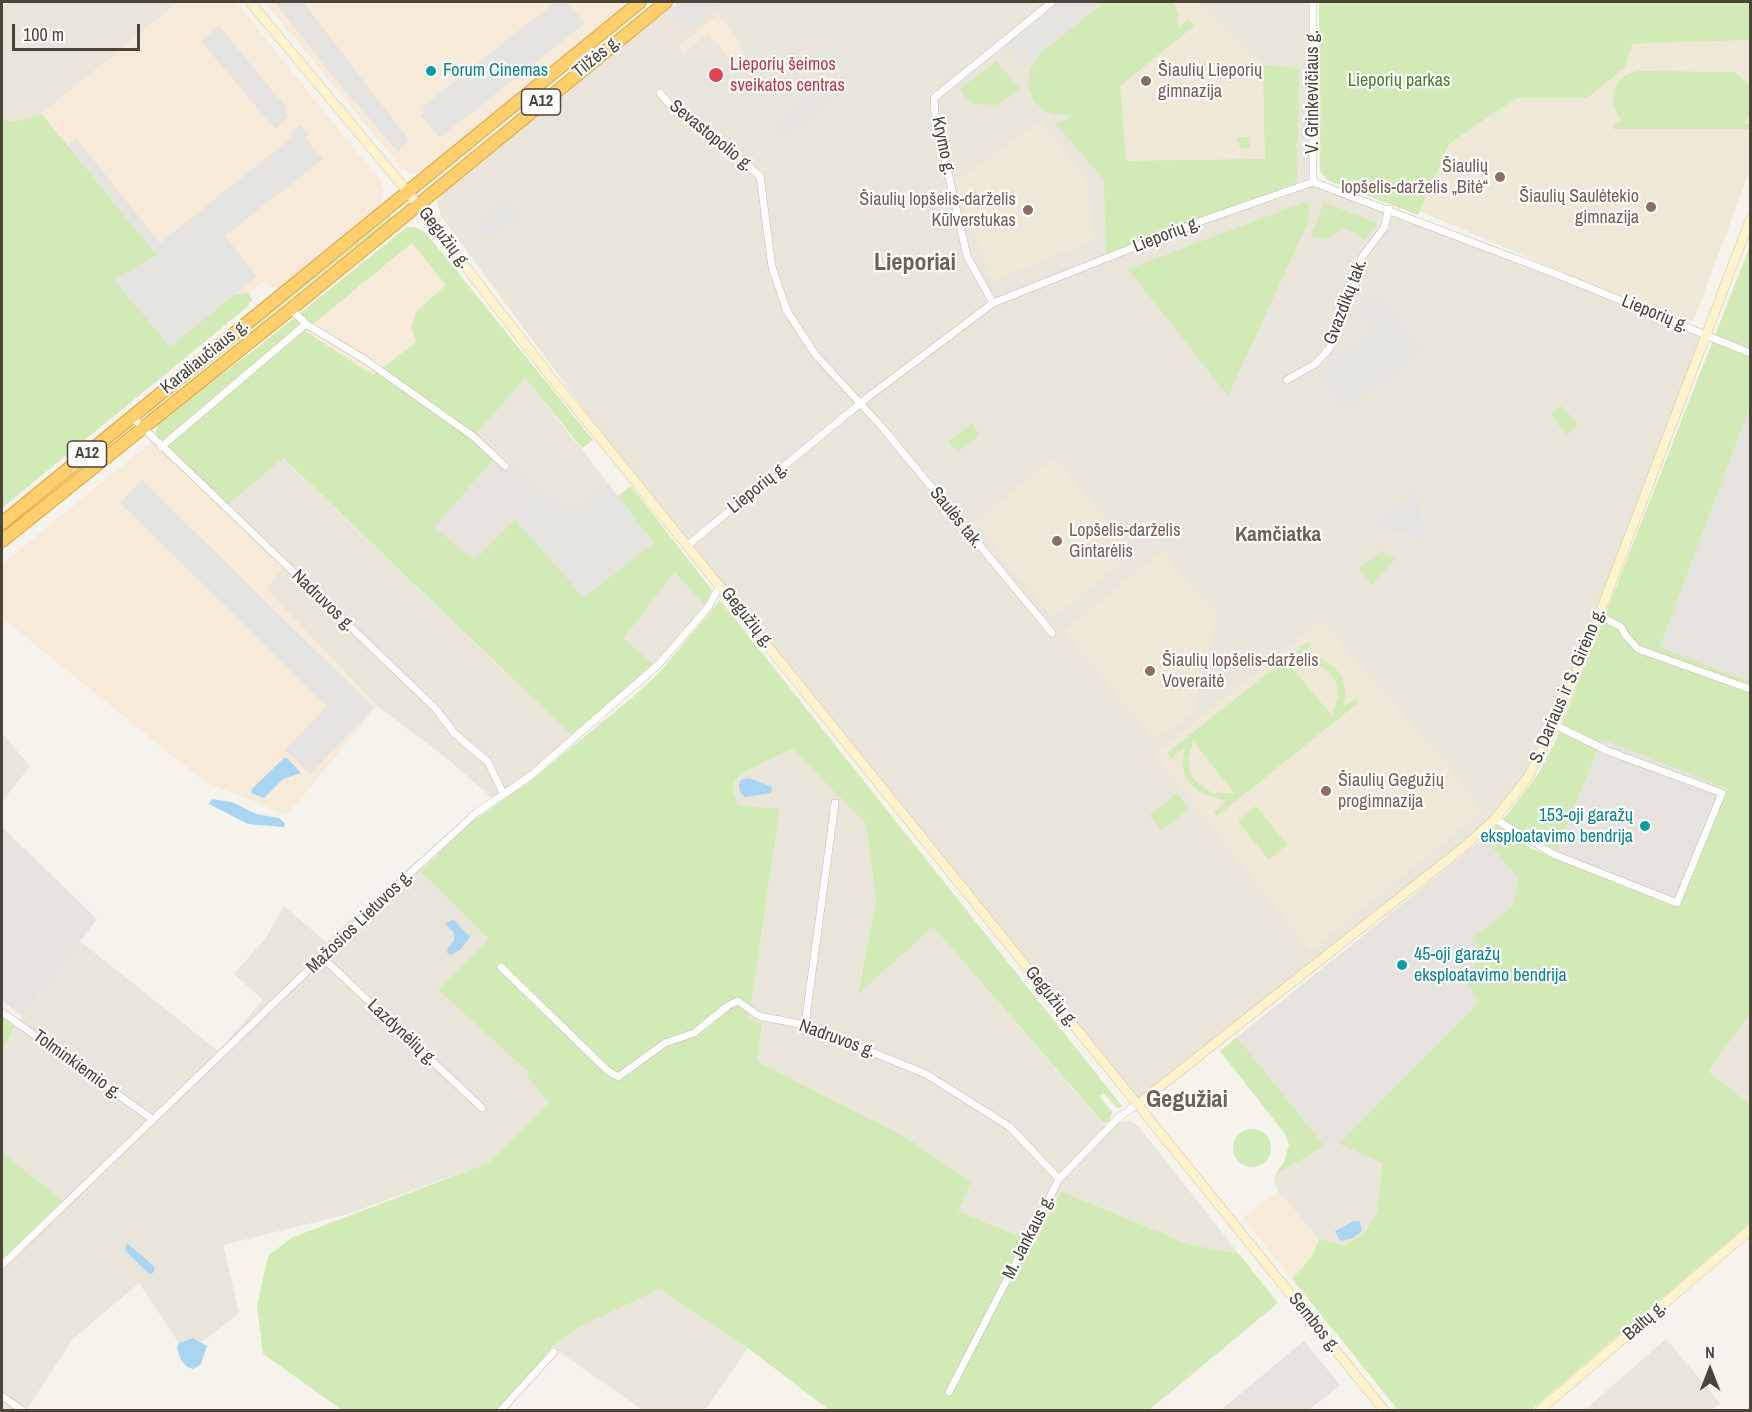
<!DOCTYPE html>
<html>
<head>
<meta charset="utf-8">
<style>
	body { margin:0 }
	#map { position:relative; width:1752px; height:1412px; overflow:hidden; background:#f6f3ec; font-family:"Archivo Narrow",sans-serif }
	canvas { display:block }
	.frame { position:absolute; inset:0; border:3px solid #4b4439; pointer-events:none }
	.north { position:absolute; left:1680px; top:1340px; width:60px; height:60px; -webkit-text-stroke:4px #fff; paint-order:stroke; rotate:0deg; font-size:16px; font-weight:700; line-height:24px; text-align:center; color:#4b4439 }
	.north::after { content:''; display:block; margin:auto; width:21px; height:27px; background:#4b4439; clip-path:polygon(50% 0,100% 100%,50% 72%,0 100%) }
	.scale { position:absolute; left:12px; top:24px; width:128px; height:27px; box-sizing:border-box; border:3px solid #4b4439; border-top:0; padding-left:8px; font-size:18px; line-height:21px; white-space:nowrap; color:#4b4439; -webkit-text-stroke:4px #fff; paint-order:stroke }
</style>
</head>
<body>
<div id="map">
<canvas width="1752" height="1412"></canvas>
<div class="frame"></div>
<div class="north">N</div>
<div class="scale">100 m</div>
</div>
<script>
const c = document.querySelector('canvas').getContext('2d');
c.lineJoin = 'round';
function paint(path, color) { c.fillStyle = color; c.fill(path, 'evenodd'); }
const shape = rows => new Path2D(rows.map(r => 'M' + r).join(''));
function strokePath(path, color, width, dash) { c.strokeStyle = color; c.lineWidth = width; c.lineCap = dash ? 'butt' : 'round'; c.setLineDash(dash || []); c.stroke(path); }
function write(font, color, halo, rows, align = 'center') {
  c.font = font + ' "Archivo Narrow",sans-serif'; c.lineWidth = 4.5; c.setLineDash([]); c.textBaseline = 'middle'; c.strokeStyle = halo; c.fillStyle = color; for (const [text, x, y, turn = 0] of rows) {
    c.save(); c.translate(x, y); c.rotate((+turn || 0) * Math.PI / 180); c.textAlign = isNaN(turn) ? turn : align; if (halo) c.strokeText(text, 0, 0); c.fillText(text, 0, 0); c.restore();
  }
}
paint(shape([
	[2,2,178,2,42,114,13,122,2,118],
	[678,2,1313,2,1314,182,1705,334,1542,752,1495,819,1138,1104,633,476,441,216,437,202,445,188],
	[525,378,608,483,576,512,530,486,474,437],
	[282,458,577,741,529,782,497,802,446,758,377,706,266,589,285,564,225,508],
	[675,572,705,606,653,664,624,638],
	[2,733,30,766,2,802],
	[792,749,866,824,876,900,858,993,933,927,1109,1131,1123,1121,1133,1122,1139,1127,1239,1254,1188,1244,1061,1191,1036,1243,957,1211,971,1182,909,1139,757,1061,762,1024,749,1018,780,810,738,805,733,792,735,780,741,774],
	[413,864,489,939,438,990,529,1073,528,1077,549,1102,488,1163,348,1214,223,1245,239,1313,202,1342,193,1338,179,1343,139,1283,72,1340,28,1408,30,1410,2,1410,2,1259,62,1200,2,1152,2,1052,22,1016,80,941,218,1051,263,1000,234,974,265,939,284,906,326,942],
	[1750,1014,1750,1104,1708,1071],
	[1339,1144,1382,1162,1377,1212,1364,1234,1344,1245,1319,1239,1278,1191,1274,1181,1275,1175,1325,1146],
	[660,1289,748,1348,705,1410,643,1410,552,1347,578,1328],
	[1666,1339,1720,1403,1712,1410,1585,1410]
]), '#eae5da');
paint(shape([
	[178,2,236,2,381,182,384,191,380,205,278,288,273,288,263,282,249,293,235,294,157,255,42,114],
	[265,2,632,2,428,168,416,173,409,173,401,167],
	[718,14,741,43,738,45,751,62,739,71,708,33,684,53,679,46],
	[412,243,447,285,438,294,416,342,373,375,305,332],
	[154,440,285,565,266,589,377,706,287,815,205,782,2,618,2,564],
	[1278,1191,1319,1239,1313,1255,1292,1279,1243,1218]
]), '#f7ead8');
paint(shape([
	[1750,407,1750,682,1660,647],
	[496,456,541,492,475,560,433,528],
	[1602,739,1727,789,1679,909,1554,859],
	[2,827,97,919,22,1016,2,1001],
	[1484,838,1520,879,1513,906,1471,939,1487,955,1479,1002,1339,1144,1325,1146,1237,1037],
	[1304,1341,1340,1385,1309,1410,1221,1410]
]), '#e6e2dd');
paint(shape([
	[1105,2,1199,2,1263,65,1265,159,1126,161,1120,86,1064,116,1045,111,1034,101,1029,79,1032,65,1038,55],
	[1750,40,1750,170,1693,322,1613,294,1420,211,1450,143,1517,98,1625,67,1631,44],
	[1040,121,1086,178,1095,239,992,281,955,182],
	[1055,457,1133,553,1053,618,974,523],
	[1162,551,1217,615,1193,714,1154,739,1064,631],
	[1321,620,1453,771,1483,811,1310,951,1154,754]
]), '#efe8d6');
paint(shape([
	[1105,2,1173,2,1178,12,1178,27,1189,19,1194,26,1120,86,1126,161,1265,159,1263,65,1299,68,1297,182,1106,254,1104,180,1056,124,1075,115,1053,115,1045,111,1034,101,1028,84,1030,71,1038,55],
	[1319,2,1750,2,1750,40,1632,44,1625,67,1587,98,1517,98,1450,143,1418,215,1327,180,1320,171],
	[996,61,1020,89,997,105,971,104,960,89],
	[1637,71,1735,72,1750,86,1750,115,1744,123,1750,124,1750,129,1613,129,1613,123,1622,122,1612,102,1615,88,1624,76],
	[42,114,157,255,170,346,235,294,249,293,252,300,246,308,2,508,2,118,13,122],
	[1236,137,1250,137,1250,148,1240,148],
	[1308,201,1309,220,1228,396,1128,269],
	[1324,202,1378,224,1365,240,1346,228,1324,240,1311,236],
	[390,216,391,218,58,486,58,484],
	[407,227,415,227,426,233,593,440,582,448,525,378,474,437,496,456,434,528,475,560,515,519,584,597,653,543,618,496,631,486,712,590,705,606,675,572,624,638,653,664,571,735,283,458,227,506,159,439,156,433,158,424,193,394,252,352],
	[412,243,446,285,416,312,411,328,416,342,373,375,305,331],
	[1750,246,1750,407,1660,647,1750,682,1750,1014,1708,1071,1750,1104,1750,1223,1531,1410,1398,1410,1292,1279,1313,1255,1319,1239,1344,1245,1364,1234,1377,1212,1382,1163,1339,1144,1479,1002,1463,976,1487,955,1471,939,1513,906,1519,879,1484,838,1497,825,1532,849,1679,908,1727,789,1602,739,1557,851,1503,820,1538,774,1556,740],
	[1562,406,1578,425,1566,436,1551,414],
	[972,423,980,435,957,452,949,441],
	[1381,551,1395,559,1372,585,1359,569],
	[720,600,1122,1106,1118,1109,1104,1093,1099,1096,1112,1112,1110,1120,1104,1124,933,927,858,994,876,900,866,824,792,749,741,774,735,780,733,792,738,805,780,809,749,1018,762,1024,757,1061,909,1139,971,1182,958,1211,1036,1243,1061,1191,1188,1244,1239,1254,1278,1303,1149,1410,829,1410,748,1348,660,1289,578,1328,552,1347,500,1410,342,1410,263,1354,257,1306,268,1256,291,1238,488,1163,549,1102,527,1077,529,1073,438,990,489,939,420,871,471,822,529,782,633,697,659,673],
	[1307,642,1311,646,1300,655,1321,658,1335,668,1343,678,1346,697,1343,707,1355,699,1358,703,1217,816,1214,812,1226,801,1199,792,1190,783,1184,774,1183,759,1185,747,1171,758,1167,753],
	[1306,661,1317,664,1329,672,1336,682,1338,696,1332,716,1289,664],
	[1193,741,1234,793,1212,793,1194,780,1190,773,1188,759],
	[1177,793,1189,809,1161,831,1150,815],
	[1256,806,1287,845,1269,860,1238,821],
	[2,1017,15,1027,2,1052],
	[1237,1037,1325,1146,1275,1175,1285,1160,1289,1144,1285,1134,1220,1051],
	'1233 1148a19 19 0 1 1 38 0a19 19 0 1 1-38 0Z',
	[2,1152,62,1200,2,1259]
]), '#d2eab5');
paint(shape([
	[275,2,303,2,409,140,398,152,330,73],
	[555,2,567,2,585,23,440,138,421,115,426,112,422,107],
	[682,2,724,2,687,31,671,11],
	[1060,2,1101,2,1024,66,1006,44],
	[219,26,287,108,284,110,289,117,275,129,201,41],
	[833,78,842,87,784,137,776,127],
	[301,125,309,135,306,139,323,159,225,236,257,276,170,347,114,280,157,255,68,146,76,138,160,243,292,137,291,133],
	[507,200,519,214,487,236,479,225],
	[1375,295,1420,351,1347,409,1319,374,1377,328,1360,307],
	[142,480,374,708,310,774,285,750,327,706,120,503],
	[608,483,653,543,584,597,515,519,541,492,576,512],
	[1416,492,1425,539,1375,525]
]), '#e5e3e0');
paint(shape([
	[284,758,287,758,301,773,283,779,264,798,251,793,252,789],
	[749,778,772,787,771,793,745,797,740,793,739,784,741,780],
	[212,799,232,802,256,814,279,818,285,823,284,827,248,824,209,804],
	[454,920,470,937,461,949,451,955,447,953,448,948,454,941,454,933,446,925,447,922],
	[1354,1221,1360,1222,1362,1231,1353,1238,1340,1241,1335,1231],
	[127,1243,155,1267,153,1273,149,1274,125,1250],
	[193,1338,207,1346,201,1364,193,1369,187,1367,181,1360,177,1348,179,1343]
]), '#a9d4f2');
const street = shape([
	[1313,2,1313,182],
	[660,93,678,114,692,119,760,176,772,267,787,311,815,354,881,426,1052,633],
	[993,303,967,256,935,115,934,98,1052,2],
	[291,309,306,324,364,359,474,437,505,466],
	[1287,380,1315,364,1329,349,1357,281,1362,257,1384,228,1389,209],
	[132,417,435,708,455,734,488,762,503,793],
	[161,447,306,324],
	[688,545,868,397,993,303,1190,225,1313,182,1556,274,1750,353],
	[1599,615,1621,627,1626,636,1638,649,1750,689],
	[1495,819,1553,854,1677,903,1722,793,1608,751,1555,725],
	[323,958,482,1108],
	[501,967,608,1071,618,1077,665,1043,694,1033,729,1005,738,1001,759,1016,805,1025,926,1074,1010,1127,1059,1179],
	[2,1012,152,1119],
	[805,1025,835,803],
	[2,1265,383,898,476,813,529,777,659,664,709,606,720,585],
	[949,1392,1059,1179,1120,1116,1138,1104],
	[2,1396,22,1410],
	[501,1410,554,1352]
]);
const secondary = shape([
	[250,2,407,191,546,371,1384,1410],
	[1138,1104,1465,846,1495,819,1528,777,1555,725,1581,662,1750,220],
	[1540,1410,1750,1230]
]);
const highway = shape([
	[2,523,640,2],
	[2,541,291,309,666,2]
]);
strokePath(street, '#c2bbae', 8);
strokePath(secondary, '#d6c79b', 10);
strokePath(highway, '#e0a43c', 14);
strokePath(street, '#fff', 7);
strokePath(secondary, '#fff3cd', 9);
strokePath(highway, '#ffcf6e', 12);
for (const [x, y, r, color] of [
	[431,71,6,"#0f9aa8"],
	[716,75,8,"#e0444e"],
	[1146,81,6,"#8d6e63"],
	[1500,177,6,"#8d6e63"],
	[1651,207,6,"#8d6e63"],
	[1028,210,6,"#8d6e63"],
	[1057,541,6,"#8d6e63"],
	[1150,671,6,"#8d6e63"],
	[1326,791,6,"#8d6e63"],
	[1645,826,6,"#0f9aa8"],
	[1402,965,6,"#0f9aa8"]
]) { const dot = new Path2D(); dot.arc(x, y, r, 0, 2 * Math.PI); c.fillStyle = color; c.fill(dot); strokePath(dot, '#fff', 2); }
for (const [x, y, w] of [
	[541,102,39],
	[87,454,39]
]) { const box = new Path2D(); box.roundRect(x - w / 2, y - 13, w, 26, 4.5); c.fillStyle = '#fff'; c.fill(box); strokePath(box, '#4b4439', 1.5); }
write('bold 16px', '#4b4439', null, [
	["A12",541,102],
	["A12",87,454]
]);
write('18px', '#4b4439', '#fff', [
	["Tilžės g.",597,57,-39],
	["V. Grinkevičiaus g.",1313,92,-90],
	["Sevastopolio g.",711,136,39],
	["Krymo g.",943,146,78],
	["Lieporių g.",1167,235,-21],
	["Gegužių g.",444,238,52],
	["Gvazdikų tak.",1346,302,-69],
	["Lieporių g.",1655,314,22],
	["Karaliaučiaus g.",205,357,-39],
	["Lieporių g.",758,488,-39],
	["Saulės tak.",956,518,51],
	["Nadruvos g.",323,601,44],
	["Gegužių g.",747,618,51],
	["S. Dariaus ir S. Girėno g.",1568,686,-67],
	["Mažosios Lietuvos g.",360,922,-44],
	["Gegužių g.",1051,997,51],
	["Lazdynėlių g.",402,1033,43],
	["Nadruvos g.",837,1039,20],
	["Tolminkiemio g.",77,1065,36],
	["M. Jankaus g.",1029,1237,-63],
	["Baltų g.",1645,1321,-41],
	["Sembos g.",1314,1323,51]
]);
write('18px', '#be3a42', '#fff', [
	["Lieporių šeimos",730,65],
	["sveikatos centras",730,86]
], 'left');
write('18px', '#0d838f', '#fff', [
	["Forum Cinemas",443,71],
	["153-oji garažų",1633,816,"right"],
	["eksploatavimo bendrija",1633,837,"right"],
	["45-oji garažų",1414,955],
	["eksploatavimo bendrija",1414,976]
], 'left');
write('18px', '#785e54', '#fff', [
	["Šiaulių Lieporių",1158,71],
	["gimnazija",1158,92],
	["Šiaulių",1488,167,"right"],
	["lopšelis-darželis „Bitė“",1488,188,"right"],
	["Šiaulių Saulėtekio",1639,197,"right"],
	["gimnazija",1639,218,"right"],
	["Šiaulių lopšelis-darželis",1016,200,"right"],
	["Kūlverstukas",1016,221,"right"],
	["Lopšelis-darželis",1069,531],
	["Gintarėlis",1069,552],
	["Šiaulių lopšelis-darželis",1162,661],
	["Voveraitė",1162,682],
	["Šiaulių Gegužių",1338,781],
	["progimnazija",1338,802]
], 'left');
write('18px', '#4a7f2a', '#fff', [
	["Lieporių parkas",1399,81]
]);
write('bold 21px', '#6e6250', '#fff', [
	["Kamčiatka",1278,535]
]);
write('bold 24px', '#6e6250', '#fff', [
	["Lieporiai",915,264],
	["Gegužiai",1187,1101]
]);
</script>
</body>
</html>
